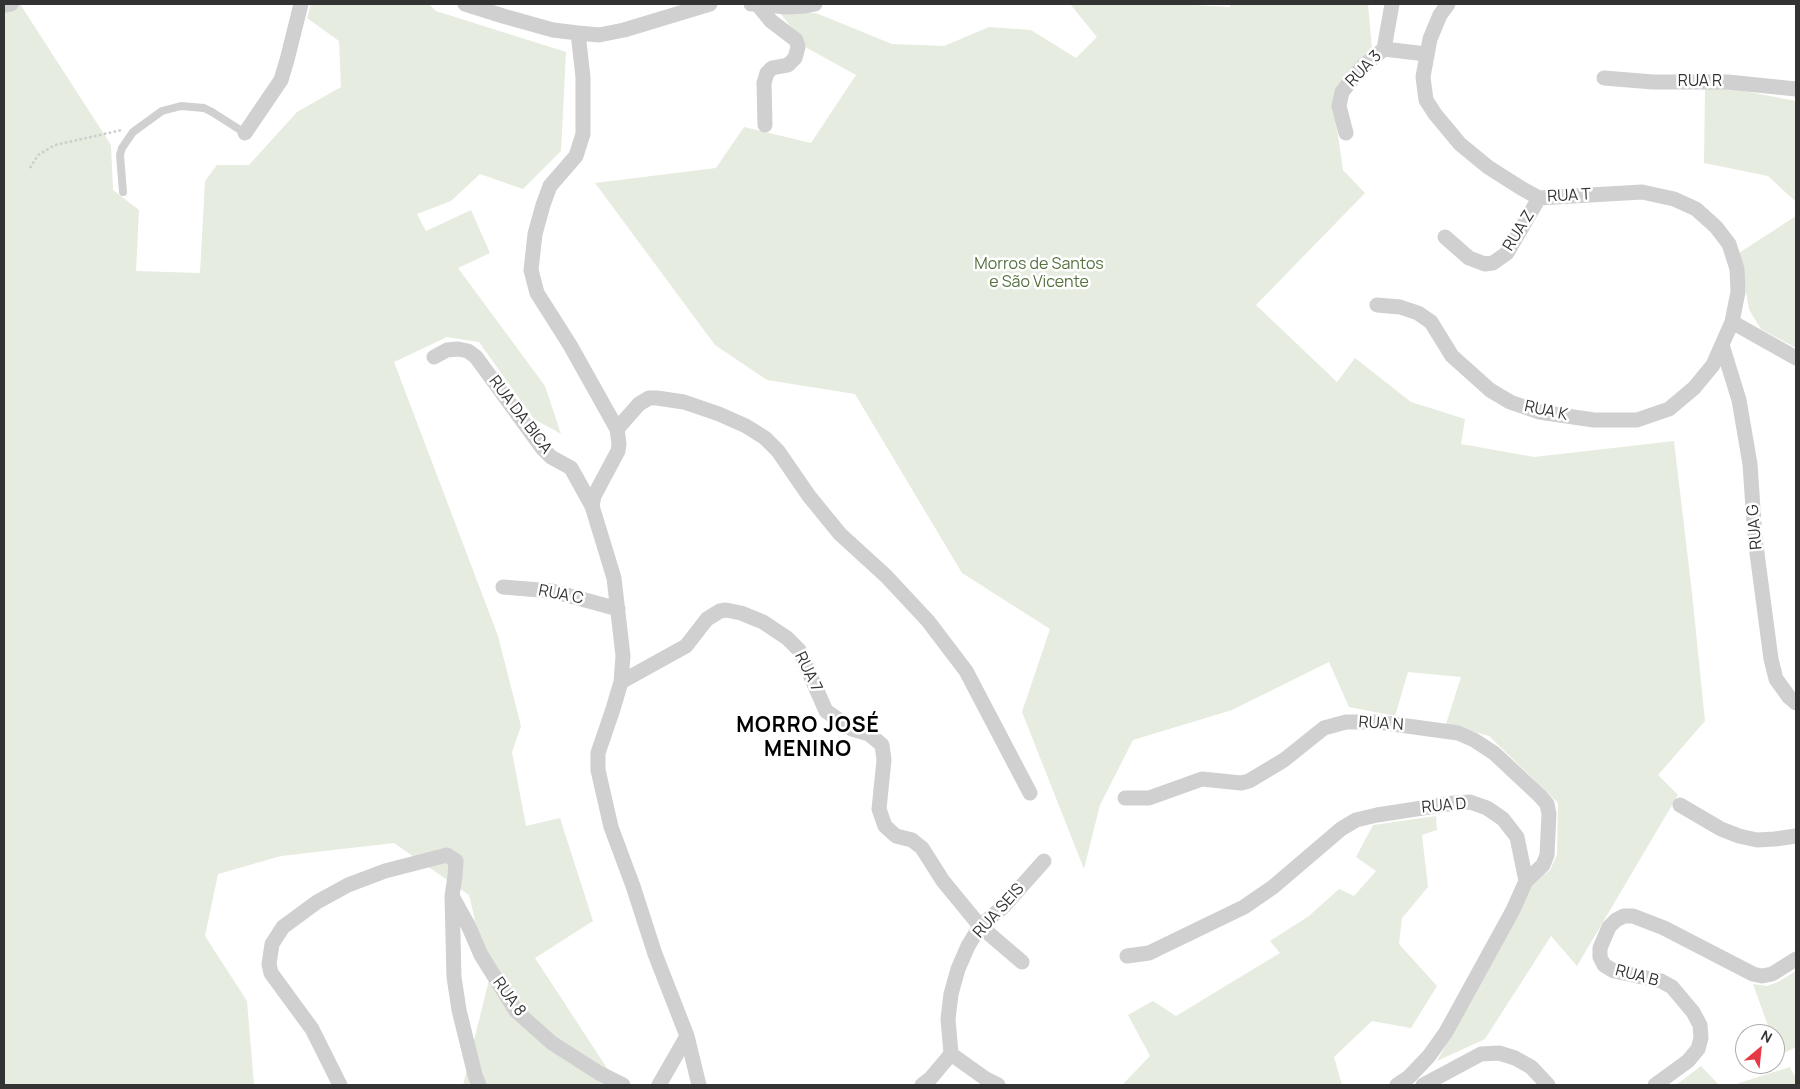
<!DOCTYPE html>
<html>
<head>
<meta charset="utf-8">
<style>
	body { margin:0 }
	#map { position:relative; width:1800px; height:1089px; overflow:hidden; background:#fff; font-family:Manrope,sans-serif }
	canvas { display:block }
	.frame { position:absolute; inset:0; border:5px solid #333; pointer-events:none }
	.north { position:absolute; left:1735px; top:1024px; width:50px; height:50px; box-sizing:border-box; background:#fff; border:1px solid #adadad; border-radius:50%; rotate:28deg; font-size:14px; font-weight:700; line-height:20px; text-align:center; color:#333 }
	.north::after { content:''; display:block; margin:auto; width:18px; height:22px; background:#e63946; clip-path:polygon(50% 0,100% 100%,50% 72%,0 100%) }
</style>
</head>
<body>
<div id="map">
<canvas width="1800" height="1089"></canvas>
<div class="frame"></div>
<div class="north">N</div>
</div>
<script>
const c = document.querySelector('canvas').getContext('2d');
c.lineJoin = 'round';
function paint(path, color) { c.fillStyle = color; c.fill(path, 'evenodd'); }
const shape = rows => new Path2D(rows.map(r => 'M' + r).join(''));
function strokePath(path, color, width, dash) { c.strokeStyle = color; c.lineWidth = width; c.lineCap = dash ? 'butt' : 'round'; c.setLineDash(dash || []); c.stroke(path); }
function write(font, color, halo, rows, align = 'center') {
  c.font = font + ' Manrope,sans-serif'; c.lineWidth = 5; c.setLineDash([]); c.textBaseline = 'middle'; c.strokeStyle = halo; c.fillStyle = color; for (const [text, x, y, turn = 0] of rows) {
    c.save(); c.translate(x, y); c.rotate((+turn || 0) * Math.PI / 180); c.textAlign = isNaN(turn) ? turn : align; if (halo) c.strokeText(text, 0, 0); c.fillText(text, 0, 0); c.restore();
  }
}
paint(shape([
	[4,4,20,4,111,145,113,190,139,210,136,271,200,273,205,181,217,165,249,165,297,112,341,87,339,41,307,18,311,4,429,4,436,11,566,52,561,151,523,189,480,174,451,201,417,214,426,231,471,210,490,253,458,268,545,386,561,434,534,419,479,342,447,337,394,362,498,636,521,726,512,752,526,826,560,818,593,921,535,958,618,1085,463,1085,489,980,469,895,394,843,281,856,218,874,205,936,247,1001,254,1085,4,1085],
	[1070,4,1175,4,1230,7,1230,4,1368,4,1372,50,1344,78,1333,101,1343,170,1365,193,1256,305,1337,382,1355,358,1411,402,1465,419,1461,444,1534,457,1674,441,1692,593,1705,721,1658,775,1678,795,1577,966,1551,936,1485,1039,1437,1061,1518,916,1533,884,1550,870,1557,855,1558,803,1489,736,1446,724,1461,677,1408,672,1395,716,1349,707,1329,662,1232,710,1133,740,1100,805,1084,869,1022,712,1050,629,962,573,855,394,767,380,715,345,595,183,716,168,744,127,811,143,856,75,807,48,781,14,816,13,892,44,944,46,989,27,1031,30,1076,58,1097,37],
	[1705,89,1734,89,1796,101,1796,202,1768,176,1704,163],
	[1796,216,1796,348,1761,329,1754,318,1749,309,1739,253],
	[1436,816,1437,830,1422,835,1428,887,1402,918,1399,944,1437,986,1411,1028,1372,1021,1334,1057,1342,1085,1122,1085,1150,1056,1128,1015,1153,1001,1176,1016,1280,953,1270,941,1309,916,1339,889,1354,896,1376,871,1356,857,1373,825],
	[1796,971,1796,1047,1778,1056,1775,1046,1775,1034,1771,1034,1753,984,1767,986,1778,982],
	[1701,1066,1719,1085,1676,1085],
	[1790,1067,1796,1079,1796,1085,1733,1085]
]), '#e6ecdf');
strokePath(shape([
	[30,168,38,155,55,145,122,130]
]), '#cdcdcd', 2.5, [2.5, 2.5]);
strokePath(shape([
	[123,192,120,155,122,148,133,132,162,111,181,106,204,108,212,112,245,133]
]), '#d0d0d0', 8);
strokePath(shape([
	[465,4,503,16,553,30,578,33,583,77,583,134,576,156,550,186,543,205,535,234,531,270,537,293,570,345,617,429,619,444,618,451,594,496,592,506],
	[751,4,757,4,771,21,796,40,798,47,795,58,788,65,772,68,767,73,764,83,765,125],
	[757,4,786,7,806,6,815,4],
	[4,5,11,4],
	[578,33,599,35,624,30,710,4],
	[1384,49,1426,54],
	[1604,78,1653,82,1728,82,1796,89],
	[245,133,281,80,287,60,301,4],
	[1346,133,1339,106,1342,92,1362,67,1384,49,1392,4],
	[1445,237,1469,258,1485,264,1493,263,1507,253,1539,198],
	[1377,305,1400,307,1418,313,1431,322,1452,356,1490,390,1510,402,1539,412,1594,420,1637,420,1669,409,1694,388,1713,365,1732,322,1738,292,1737,269,1729,244,1716,227,1696,209,1674,199,1642,192,1539,198,1521,188,1488,167,1460,144,1435,114,1426,100,1423,77,1430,39,1440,15,1448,4],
	[1732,322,1796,358],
	[1722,345,1739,400,1750,464,1755,538,1771,659,1776,679,1789,697,1796,703],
	[434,357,447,350,458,349,468,351,476,357,543,449,551,457,571,468,592,506,614,578,623,656,621,682,613,709,598,753,598,770,611,827,633,886,655,954,687,1036,699,1085],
	[617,429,639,404,649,398,657,398,684,402,719,414,746,426,765,438,778,451,809,496,840,534,886,576,928,621,966,671,1030,793],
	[503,587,552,591,618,609],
	[621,682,686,646,707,619,720,611,726,610,741,613,763,622,787,638,799,650,826,711,852,729,869,734,882,745,884,760,879,809,885,826,896,836,912,840,922,848,943,881,980,926,1022,962],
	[1125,798,1149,798,1202,779,1241,783,1249,781,1284,760,1324,728,1346,722,1378,722,1458,733,1474,740,1494,753,1540,796,1547,804,1549,814,1547,855,1543,865,1526,881],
	[1680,805,1721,829,1739,836,1757,840,1775,839,1796,836],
	[453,898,468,925,481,955,516,1011,552,1043,599,1073,623,1085],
	[1127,956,1149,953,1244,907,1273,887,1341,829,1356,820,1377,815,1455,803,1470,802,1487,808,1503,819,1517,837,1526,881,1513,910,1446,1032,1429,1056,1409,1077,1397,1085],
	[951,1054,986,1079,998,1085],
	[340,1085,312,1029,271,973,269,964,272,944,283,927,317,902,348,885,385,871,447,855,456,861,455,876,452,896,454,977,459,1010,475,1075,479,1085],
	[659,1085,687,1036],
	[922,1085,930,1079,951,1054,948,1019,951,994,958,969,968,946,980,926,1003,907,1044,861],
	[1423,1085,1481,1054,1499,1053,1515,1058,1531,1067,1548,1085],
	[1655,1085,1688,1061,1698,1049,1701,1038,1700,1025,1693,1012,1672,987,1661,981,1614,971,1604,965,1600,957,1600,948,1609,927,1616,920,1624,916,1633,916,1664,928,1753,974,1762,976,1772,974,1796,959]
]), '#d0d0d0', 15);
write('16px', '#333', '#fff', [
	["RUA 3",1364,69,-46],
	["RUA R",1700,82],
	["RUA T",1569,196,-3],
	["RUA Z",1519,231,-58],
	["RUA K",1546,411,12],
	["RUA DA BICA",520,415,53],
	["RUA G",1755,527,-95],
	["RUA C",561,595,11],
	["RUA 7",808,672,64],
	["RUA N",1381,724,4],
	["RUA D",1444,806,-5],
	["RUA SEIS",999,911,-48],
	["RUA B",1637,976,15],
	["RUA 8",509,997,54]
]);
write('16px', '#56703f', '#fff', [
	["Morros de Santos",1039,265],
	["e São Vicente",1039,283]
]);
c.letterSpacing = '1px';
write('bold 21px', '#000', '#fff', [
	["MORRO JOSÉ",808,726],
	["MENINO",808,750]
]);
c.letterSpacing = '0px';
</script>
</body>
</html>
